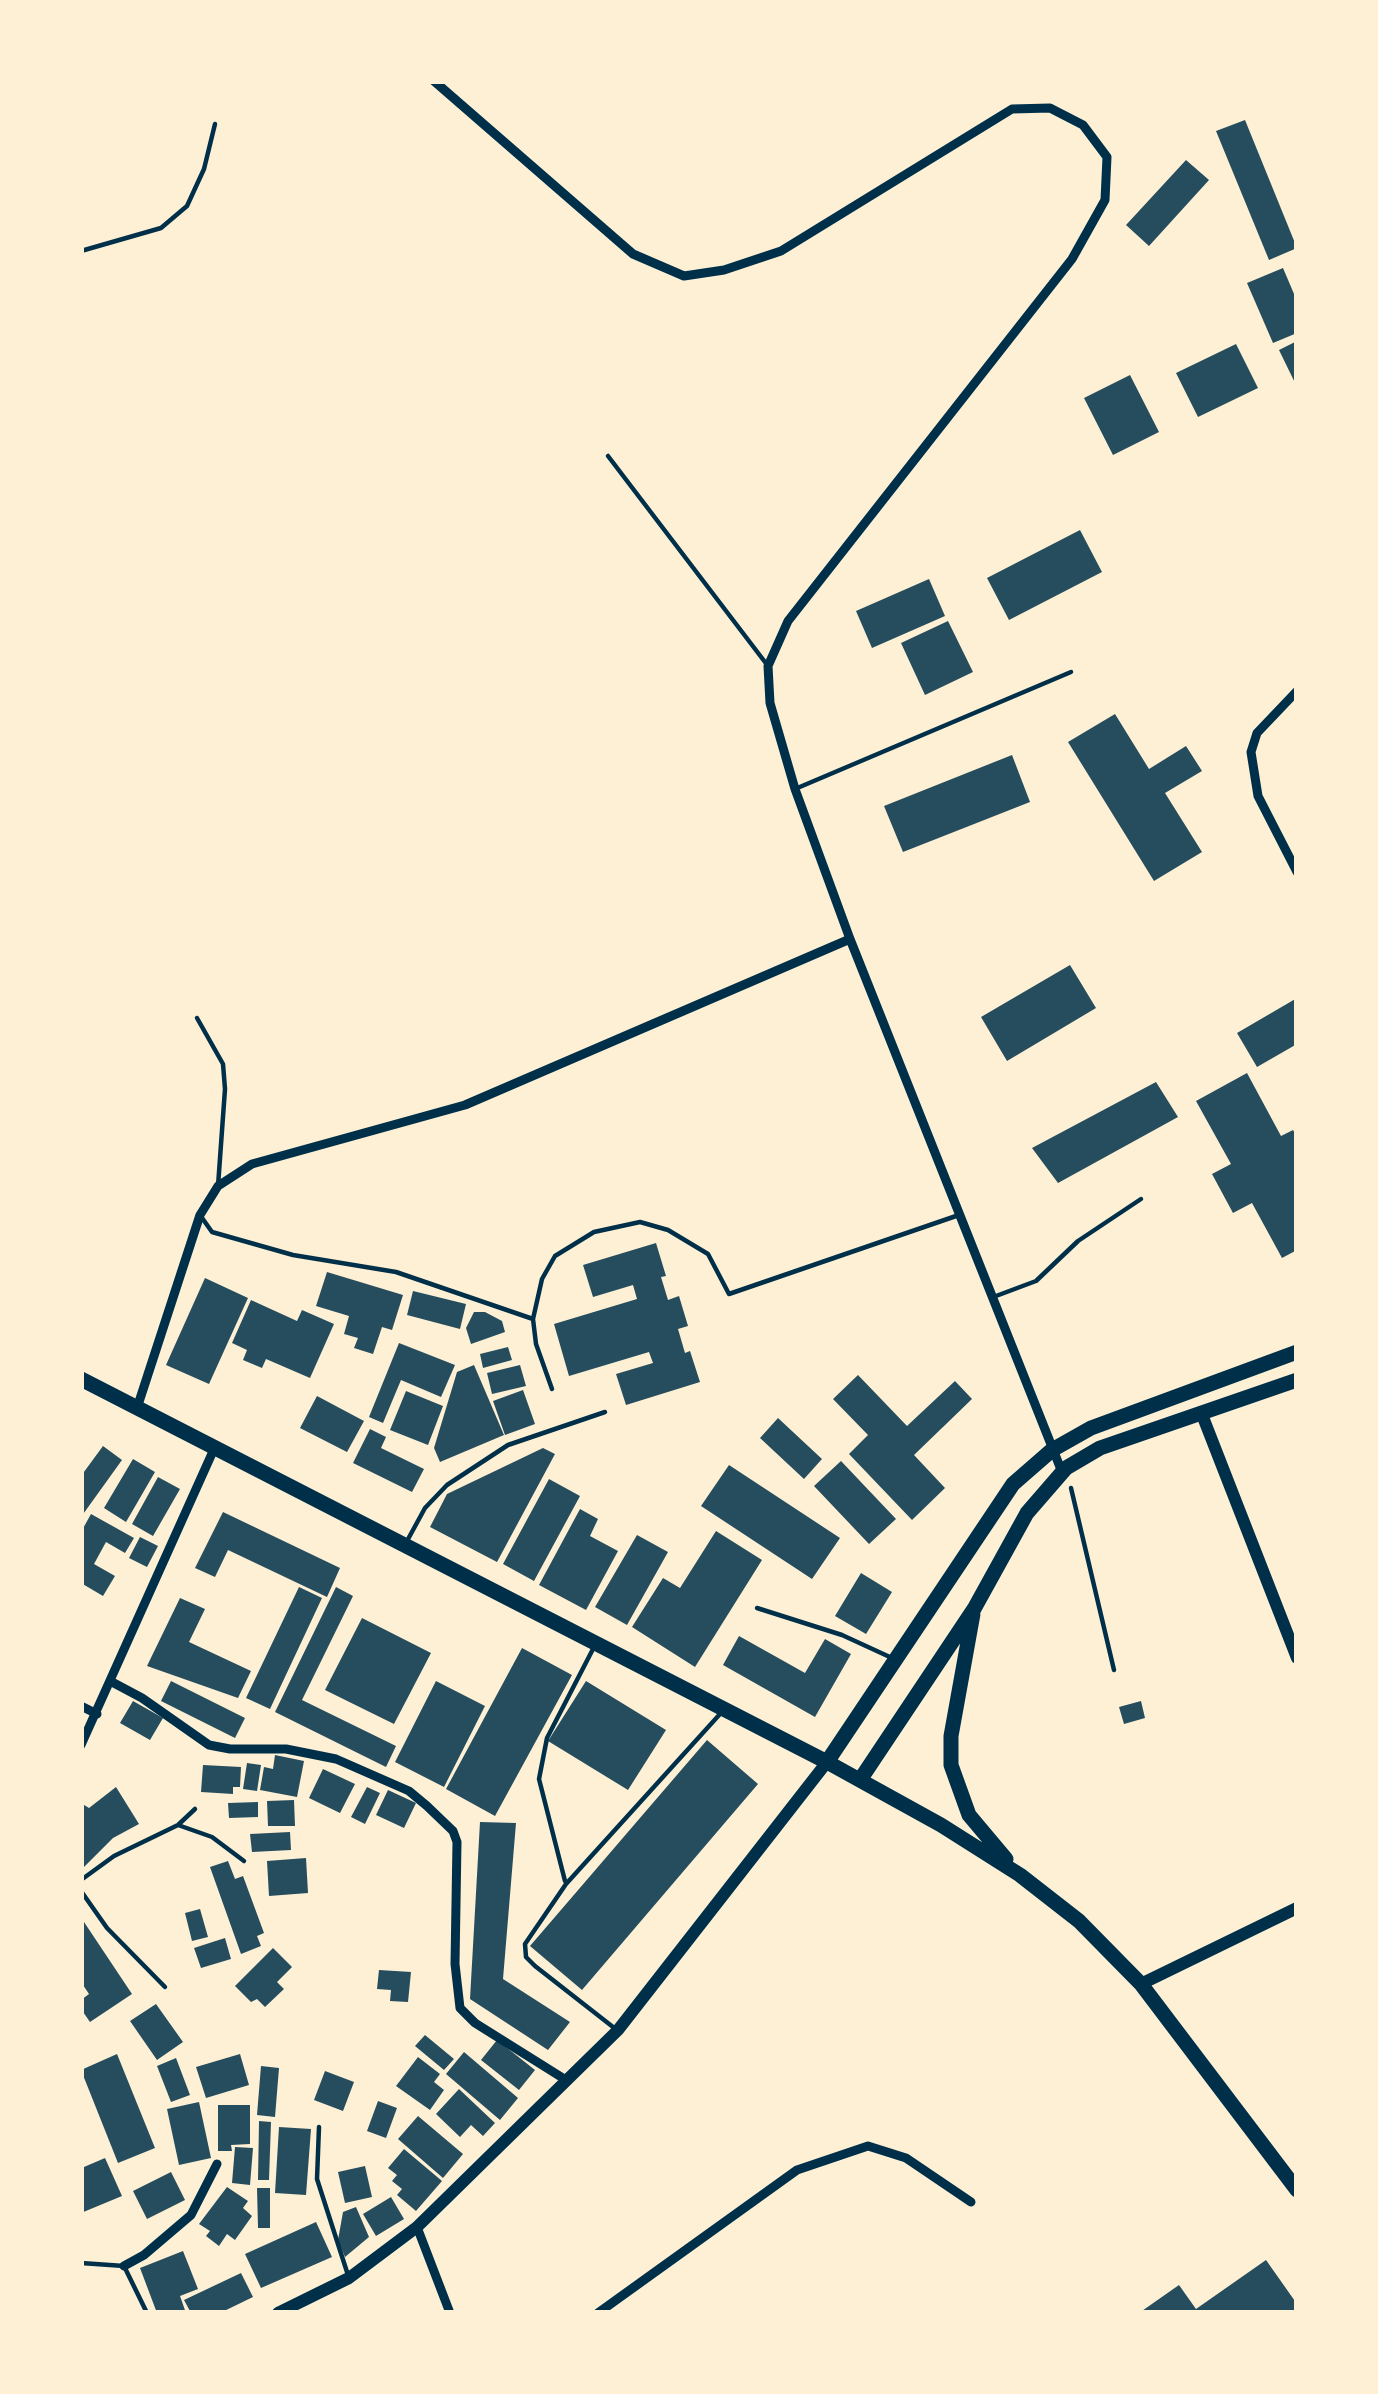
<!DOCTYPE html>
<html>
<head>
<meta charset="utf-8">
<style>
	body { margin:0 }
	#map { position:relative; width:1378px; height:2394px; overflow:hidden; background:#fdf0d5; font-family:"Nunito Sans",sans-serif }
	canvas { display:block }
	.frame { position:absolute; inset:0; border:84px solid #fdf0d5; pointer-events:none }
</style>
</head>
<body>
<div id="map">
<canvas width="1378" height="2394"></canvas>
<div class="frame"></div>
</div>
<script>
const c = document.querySelector('canvas').getContext('2d');
c.lineJoin = 'round';
function paint(path, color) { c.fillStyle = color; c.fill(path, 'evenodd'); }
const shape = rows => new Path2D(rows.map(r => 'M' + r).join(''));
function strokePath(path, color, width, dash) { c.strokeStyle = color; c.lineWidth = width; c.lineCap = dash ? 'butt' : 'round'; c.setLineDash(dash || []); c.stroke(path); }
paint(shape([
	[1245,120,1297,248,1269,260,1216,131],
	[1186,160,1209,180,1149,246,1126,225],
	[1283,268,1297,301,1297,333,1273,343,1247,283],
	[1297,341,1297,387,1279,350],
	[1236,344,1258,388,1198,417,1176,373],
	[1130,375,1159,432,1113,455,1084,398],
	[1080,530,1102,572,1009,620,987,578],
	[929,579,945,616,872,648,856,611],
	[948,621,973,672,925,695,901,643],
	[1115,714,1149,769,1186,746,1202,771,1165,793,1202,852,1154,881,1068,742],
	[1012,755,1030,802,903,852,884,806],
	[1070,965,1096,1008,1007,1061,981,1017],
	[1297,998,1297,1044,1257,1067,1237,1033],
	[1247,1073,1281,1136,1293,1130,1297,1137,1297,1250,1282,1258,1252,1203,1233,1213,1212,1174,1231,1164,1196,1101],
	[1156,1082,1178,1117,1058,1183,1032,1148],
	[656,1243,666,1276,661,1277,668,1300,679,1296,688,1326,678,1329,685,1353,690,1351,700,1382,626,1405,616,1374,653,1363,649,1352,569,1376,554,1324,637,1299,633,1285,593,1297,583,1265],
	[327,1272,403,1295,392,1330,382,1327,373,1354,354,1348,358,1338,344,1334,349,1316,316,1306],
	[205,1278,248,1298,209,1384,166,1365],
	[413,1291,466,1304,460,1329,407,1315],
	[251,1300,297,1321,302,1310,334,1324,310,1378,266,1359,262,1368,243,1360,247,1350,232,1343],
	[474,1312,485,1312,502,1321,505,1332,471,1344,466,1328],
	[399,1343,455,1365,441,1397,401,1380,383,1423,369,1417],
	[508,1347,512,1360,483,1368,480,1354],
	[474,1365,504,1435,440,1462,434,1448,457,1372],
	[520,1365,526,1386,492,1394,487,1373],
	[858,1375,907,1426,955,1381,972,1399,914,1455,945,1488,912,1520,849,1454,868,1435,833,1399],
	[523,1390,535,1424,505,1435,493,1401],
	[406,1391,443,1406,428,1445,390,1430],
	[317,1396,364,1421,347,1452,300,1428],
	[778,1418,822,1459,804,1479,760,1438],
	[370,1429,386,1437,381,1448,424,1469,412,1492,353,1463],
	[103,1446,122,1460,81,1517,81,1476],
	[543,1448,555,1454,497,1562,430,1527,447,1494],
	[133,1459,155,1472,126,1522,104,1508],
	[841,1461,896,1519,869,1544,814,1486],
	[729,1465,840,1538,812,1579,701,1506],
	[158,1477,180,1489,153,1536,132,1524],
	[549,1479,580,1496,534,1581,503,1564],
	[580,1509,598,1519,590,1536,618,1551,586,1610,539,1585],
	[223,1512,340,1568,327,1597,228,1550,215,1577,195,1568],
	[91,1514,134,1538,125,1553,106,1542,94,1564,115,1576,103,1596,81,1583,81,1532],
	[716,1531,762,1560,695,1667,632,1627,663,1578,680,1588],
	[637,1535,668,1552,627,1625,595,1607],
	[140,1537,158,1546,147,1567,129,1558],
	[861,1573,892,1592,866,1634,835,1616],
	[299,1587,322,1598,270,1709,246,1698],
	[336,1587,353,1596,302,1700,396,1746,386,1767,275,1712],
	[180,1598,205,1609,189,1642,251,1671,238,1698,147,1666],
	[362,1618,431,1653,394,1724,325,1690],
	[739,1636,805,1673,825,1639,851,1654,815,1717,723,1665],
	[522,1648,572,1675,495,1816,446,1789],
	[171,1681,245,1718,235,1738,161,1701],
	[436,1681,485,1706,444,1787,395,1762],
	[586,1681,666,1730,628,1790,548,1741],
	[133,1701,163,1718,150,1740,120,1723],
	[1141,1701,1145,1718,1124,1724,1119,1707],
	[707,1740,758,1784,582,1990,530,1946],
	[275,1755,304,1761,297,1797,260,1790,264,1767,273,1769],
	[247,1763,261,1765,257,1791,243,1789],
	[203,1765,241,1767,240,1787,233,1787,233,1794,201,1792],
	[323,1769,355,1784,340,1813,309,1798],
	[116,1787,139,1824,113,1838,81,1870,81,1803,89,1808],
	[367,1787,380,1793,365,1824,351,1817],
	[388,1790,416,1803,404,1828,376,1815],
	[294,1800,295,1826,268,1826,267,1801],
	[258,1802,258,1817,229,1818,228,1803],
	[480,1822,516,1823,503,1979,570,2022,548,2050,470,1999],
	[290,1832,291,1850,252,1852,250,1834],
	[306,1858,308,1893,269,1896,267,1861],
	[228,1861,235,1879,243,1876,264,1933,257,1936,261,1946,241,1954,210,1867],
	[200,1909,208,1937,192,1941,185,1913],
	[84,1922,132,1994,90,2022,81,2009,81,2000,89,1994,81,1982,81,1924],
	[225,1938,231,1959,201,1968,194,1948],
	[273,1948,292,1967,277,1982,284,1989,265,2007,257,1999,251,2002,235,1986],
	[379,1970,411,1972,408,2002,390,2001,391,1990,377,1989],
	[156,2004,183,2042,157,2060,130,2021],
	[425,2035,454,2059,444,2070,415,2046],
	[497,2040,535,2070,519,2090,481,2060],
	[464,2052,518,2098,500,2120,446,2074],
	[117,2054,155,2148,118,2163,81,2070],
	[240,2054,249,2085,206,2098,196,2067],
	[418,2057,440,2074,434,2082,444,2090,430,2110,396,2086],
	[176,2058,190,2095,171,2102,157,2066],
	[261,2066,279,2068,275,2117,257,2115],
	[325,2071,354,2082,343,2111,314,2100],
	[459,2089,495,2123,483,2136,471,2125,460,2137,436,2114],
	[378,2101,397,2108,386,2138,367,2131],
	[199,2102,211,2158,179,2165,167,2109],
	[218,2105,250,2105,250,2144,231,2145,232,2151,218,2151],
	[418,2116,463,2154,443,2178,398,2139],
	[259,2121,271,2122,269,2180,258,2180],
	[279,2127,311,2129,306,2195,275,2193],
	[235,2147,253,2148,250,2185,232,2183],
	[404,2149,442,2181,416,2211,397,2195,402,2189,392,2181,397,2175,388,2168],
	[105,2158,122,2196,81,2213,81,2159,84,2167],
	[365,2166,372,2197,345,2203,338,2172],
	[171,2172,185,2200,147,2219,133,2191],
	[227,2187,248,2201,243,2208,252,2216,235,2240,227,2234,219,2246,206,2236,210,2231,199,2224],
	[257,2188,270,2188,270,2228,258,2228],
	[391,2197,404,2219,376,2236,363,2214],
	[356,2207,369,2237,345,2257,338,2240,343,2212],
	[316,2222,332,2257,261,2288,245,2254],
	[183,2251,198,2289,180,2296,186,2313,157,2313,140,2268],
	[1266,2260,1297,2304,1297,2313,1139,2313,1179,2285,1196,2309],
	[241,2273,253,2297,220,2313,191,2313,184,2300]
]), '#264d5e');
strokePath(shape([
	[1071,1488,1114,1670]
]), '#003049', 4.5);
strokePath(shape([
	[81,251,161,228,187,206,204,169,215,124],
	[608,456,768,666],
	[795,789,1071,672],
	[197,1018,223,1064,225,1089,218,1186],
	[200,1215,212,1232,293,1255,396,1272,533,1319],
	[996,1296,1036,1281,1078,1241,1141,1199],
	[552,1389,536,1344,533,1319,542,1279,555,1256,594,1232,640,1222,668,1230,708,1254,729,1294,959,1215],
	[407,1541,425,1508,447,1485,508,1445,605,1412],
	[757,1608,842,1635,892,1658],
	[178,1825,212,1837,244,1861],
	[81,1880,114,1856,178,1825,195,1809],
	[565,1881,539,1779,547,1738,593,1649],
	[81,1891,107,1928,165,1987],
	[613,2027,535,1966,526,1957,525,1944,566,1884,720,1714],
	[319,2127,317,2179,347,2272],
	[81,2263,124,2266,147,2313]
]), '#003049', 4.5);
strokePath(shape([
	[434,81,633,254,684,276,724,270,781,251,1012,109,1050,108,1083,125,1107,157,1105,200,1072,259,788,621,768,666,770,703,795,789,850,939,1062,1472],
	[1297,691,1257,733,1251,752,1258,796,1297,872],
	[137,1408,200,1215,218,1186,252,1164,465,1105,850,939],
	[112,1682,142,1698,209,1745,230,1749,286,1749,336,1759,409,1791,427,1806,453,1831,457,1842,455,1964,460,2008,475,2023,566,2080],
	[81,1706,97,1714],
	[81,1745,214,1449],
	[417,2227,450,2313],
	[124,2266,144,2255,191,2215,217,2164],
	[598,2313,797,2170,868,2146,906,2158,971,2202]
]), '#003049', 9);
strokePath(shape([
	[1201,1412,1297,1658],
	[1141,1984,1297,1908],
	[278,2313,349,2278,417,2227,618,2030,827,1762]
]), '#003049', 12);
strokePath(shape([
	[81,1379,827,1762]
]), '#003049', 15);
strokePath(shape([
	[1297,1352,1091,1428,1052,1450,1013,1484,827,1762,941,1825,1020,1875,1079,1921,1141,1984,1297,2190],
	[973,1614,951,1736,951,1765,969,1815,1006,1859],
	[860,1780,974,1609,1027,1513,1066,1468,1100,1448,1297,1380]
]), '#003049', 15);
</script>
</body>
</html>
